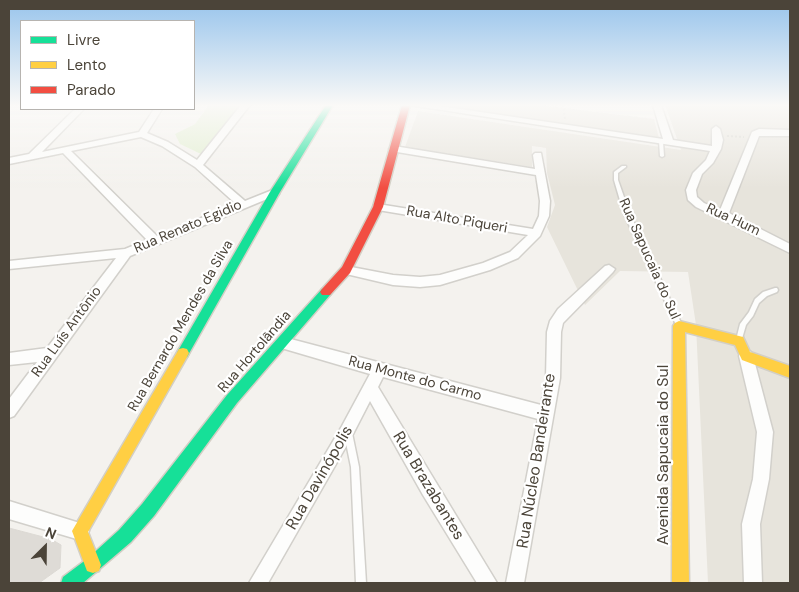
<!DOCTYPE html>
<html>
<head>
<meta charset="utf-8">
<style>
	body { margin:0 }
	#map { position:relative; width:799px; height:592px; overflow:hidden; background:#f4f2ee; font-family:"DM Sans",sans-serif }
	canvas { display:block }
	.frame { position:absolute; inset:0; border:10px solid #4b4439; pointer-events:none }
	.legend { position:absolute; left:20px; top:20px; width:175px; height:90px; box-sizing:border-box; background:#fff; border:1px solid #b7b4b0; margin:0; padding:6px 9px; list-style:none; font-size:15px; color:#4b4439 }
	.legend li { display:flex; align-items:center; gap:10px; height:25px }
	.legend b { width:25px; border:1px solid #b7b4b0 }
	.north { position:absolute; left:20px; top:522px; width:50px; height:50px; -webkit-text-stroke:4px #fff; paint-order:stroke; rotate:23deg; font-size:14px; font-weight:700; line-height:20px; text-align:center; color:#4b4439 }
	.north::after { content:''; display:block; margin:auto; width:18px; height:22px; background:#4b4439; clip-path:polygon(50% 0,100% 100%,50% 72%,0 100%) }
</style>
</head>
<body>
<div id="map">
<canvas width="799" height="592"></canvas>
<div class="frame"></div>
<ul class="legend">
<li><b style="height:6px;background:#16e098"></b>Livre</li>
<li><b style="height:6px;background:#ffcf43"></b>Lento</li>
<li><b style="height:6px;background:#f24e42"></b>Parado</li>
</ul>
<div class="north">N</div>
</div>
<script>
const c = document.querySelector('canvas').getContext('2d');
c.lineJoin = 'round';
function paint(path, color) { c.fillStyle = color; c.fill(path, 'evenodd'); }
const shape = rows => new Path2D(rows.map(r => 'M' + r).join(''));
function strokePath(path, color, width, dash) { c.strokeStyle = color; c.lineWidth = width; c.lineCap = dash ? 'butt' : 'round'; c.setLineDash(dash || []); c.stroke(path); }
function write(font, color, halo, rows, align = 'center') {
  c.font = font + ' "DM Sans",sans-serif'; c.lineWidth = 4.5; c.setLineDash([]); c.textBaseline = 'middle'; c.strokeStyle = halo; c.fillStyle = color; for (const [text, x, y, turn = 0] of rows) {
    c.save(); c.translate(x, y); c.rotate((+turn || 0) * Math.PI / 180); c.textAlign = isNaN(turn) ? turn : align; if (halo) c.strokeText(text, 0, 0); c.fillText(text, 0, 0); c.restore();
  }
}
paint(shape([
	[447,105,540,105,654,119,659,138,447,107],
	[665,105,790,105,790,583,708,583,696,325,688,272,620,271,585,305,547,227,555,205,547,173,546,148,532,146,532,167,405,147,418,111,681,150]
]), '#e7e4dc');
paint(shape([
	[209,105,241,105,201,154,180,144,175,134,195,124]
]), '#e1eecf');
const building = shape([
	[9,528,51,539,61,545,60,568,39,583,9,583,9,528]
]);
paint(building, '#dedbd6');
strokePath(building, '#dcd9d4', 1);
const lane = shape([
	[659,141,663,142,664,156,662,157,660,156,659,141],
	[622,166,626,166,626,167,618,173,618,180,630,214,682,325,681,327,679,328,677,327,624,214,614,180,614,172,622,166],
	[775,288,777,288,778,290,777,292,767,296,759,303,753,316,746,325,741,342,739,343,737,342,736,340,740,324,749,312,755,299,763,292,775,288],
	[348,429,351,430,352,433,359,467,366,583,356,583,351,467,344,433,345,430,348,429]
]);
const street = shape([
	[241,105,250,105,203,165,245,201,275,189,279,190,279,194,130,256,14,416,9,418,9,399,37,362,9,365,9,353,47,348,116,258,9,269,9,261,125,249,147,240,63,153,9,164,9,158,29,154,75,109,84,109,42,152,139,132,154,109,162,109,147,133,168,142,197,160,241,105],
	[141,137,162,146,195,167,236,204,157,236,71,151,141,137],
	[409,105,433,105,663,139,653,105,661,105,673,140,712,146,712,129,716,126,720,129,723,140,721,149,713,163,702,174,696,190,697,197,704,203,720,210,752,132,759,129,790,130,790,136,759,136,729,213,790,244,790,253,696,207,688,200,686,190,693,173,706,160,710,151,409,105],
	[394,146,535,169,533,155,535,153,541,153,550,201,549,216,540,236,518,258,490,270,440,285,420,287,393,285,342,273,340,270,346,266,393,275,420,277,440,275,483,263,510,252,528,235,378,210,374,209,373,207,374,205,378,204,533,229,539,216,540,201,536,175,391,151,389,149,394,146],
	[609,265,615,269,613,272,563,323,561,332,560,378,524,583,506,583,538,419,383,377,378,387,497,583,477,583,423,495,370,401,352,436,268,583,249,583,342,426,370,374,278,347,276,343,278,339,283,337,541,405,546,378,547,332,550,321,558,309,605,266,609,265],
	[746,350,751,352,753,356,773,432,769,479,760,524,762,583,744,583,742,524,753,479,757,432,739,356,741,352,746,350],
	[9,501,86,525,89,531,86,537,80,540,9,519,9,501]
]);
const fast = shape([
	[326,105,333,105,280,192,187,357,183,358,179,357,177,353,179,349,270,192,326,105],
	[326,288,330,289,332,292,330,295,237,403,154,516,131,542,83,583,61,583,63,577,87,559,119,530,142,504,227,395,322,289,326,288]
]);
const slow = shape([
	[679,321,743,337,750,352,790,366,790,378,742,360,735,345,685,332,689,583,672,583,673,326,675,323,679,321],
	[183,348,187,349,189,353,187,357,88,532,101,565,99,571,93,573,87,571,72,531,179,349,183,348]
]);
const jam = shape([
	[402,105,410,105,383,207,350,273,330,295,322,295,320,292,322,289,342,267,373,207,402,105]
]);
strokePath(lane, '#d2d0cb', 3);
strokePath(street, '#d2d0cb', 3);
strokePath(fast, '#d3cfc5', 3);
strokePath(slow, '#d3cfc5', 3);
strokePath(jam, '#d3cfc5', 3);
strokePath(shape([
	[563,105,565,119],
	[727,136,744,137]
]), '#d3d2cc', 2, [2, 2]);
paint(lane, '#fdfdfc');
paint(street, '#fdfdfc');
paint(fast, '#16e098');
paint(slow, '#ffcf43');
paint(jam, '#f24e42');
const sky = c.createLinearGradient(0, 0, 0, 188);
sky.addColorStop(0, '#98c4ec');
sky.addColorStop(0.56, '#faf9f7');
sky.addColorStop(1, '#faf9f700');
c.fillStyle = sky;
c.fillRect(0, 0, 799, 188);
write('14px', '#4b4439', '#fff', [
	["Rua Alto Piqueri",457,220,10],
	["Rua Hum",733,220,25],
	["Rua Renato Egidio",188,227,-23],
	["Rua Sapucaia do Sul",649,259,66],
	["Rua Bernardo Mendes da Silva",181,326,-60],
	["Rua Luís Antônio",67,332,-54],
	["Rua Hortolãndia",255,352,-49],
	["Rua Monte do Carmo",415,379,15]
]);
write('16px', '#4b4439', '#fff', [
	["Avenida Sapucaia do Sul",664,455,-90],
	["Rua Núcleo Bandeirante",537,461,-81],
	["Rua Davinópolis",320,478,-60],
	["Rua Brazabantes",428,486,59]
]);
</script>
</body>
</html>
